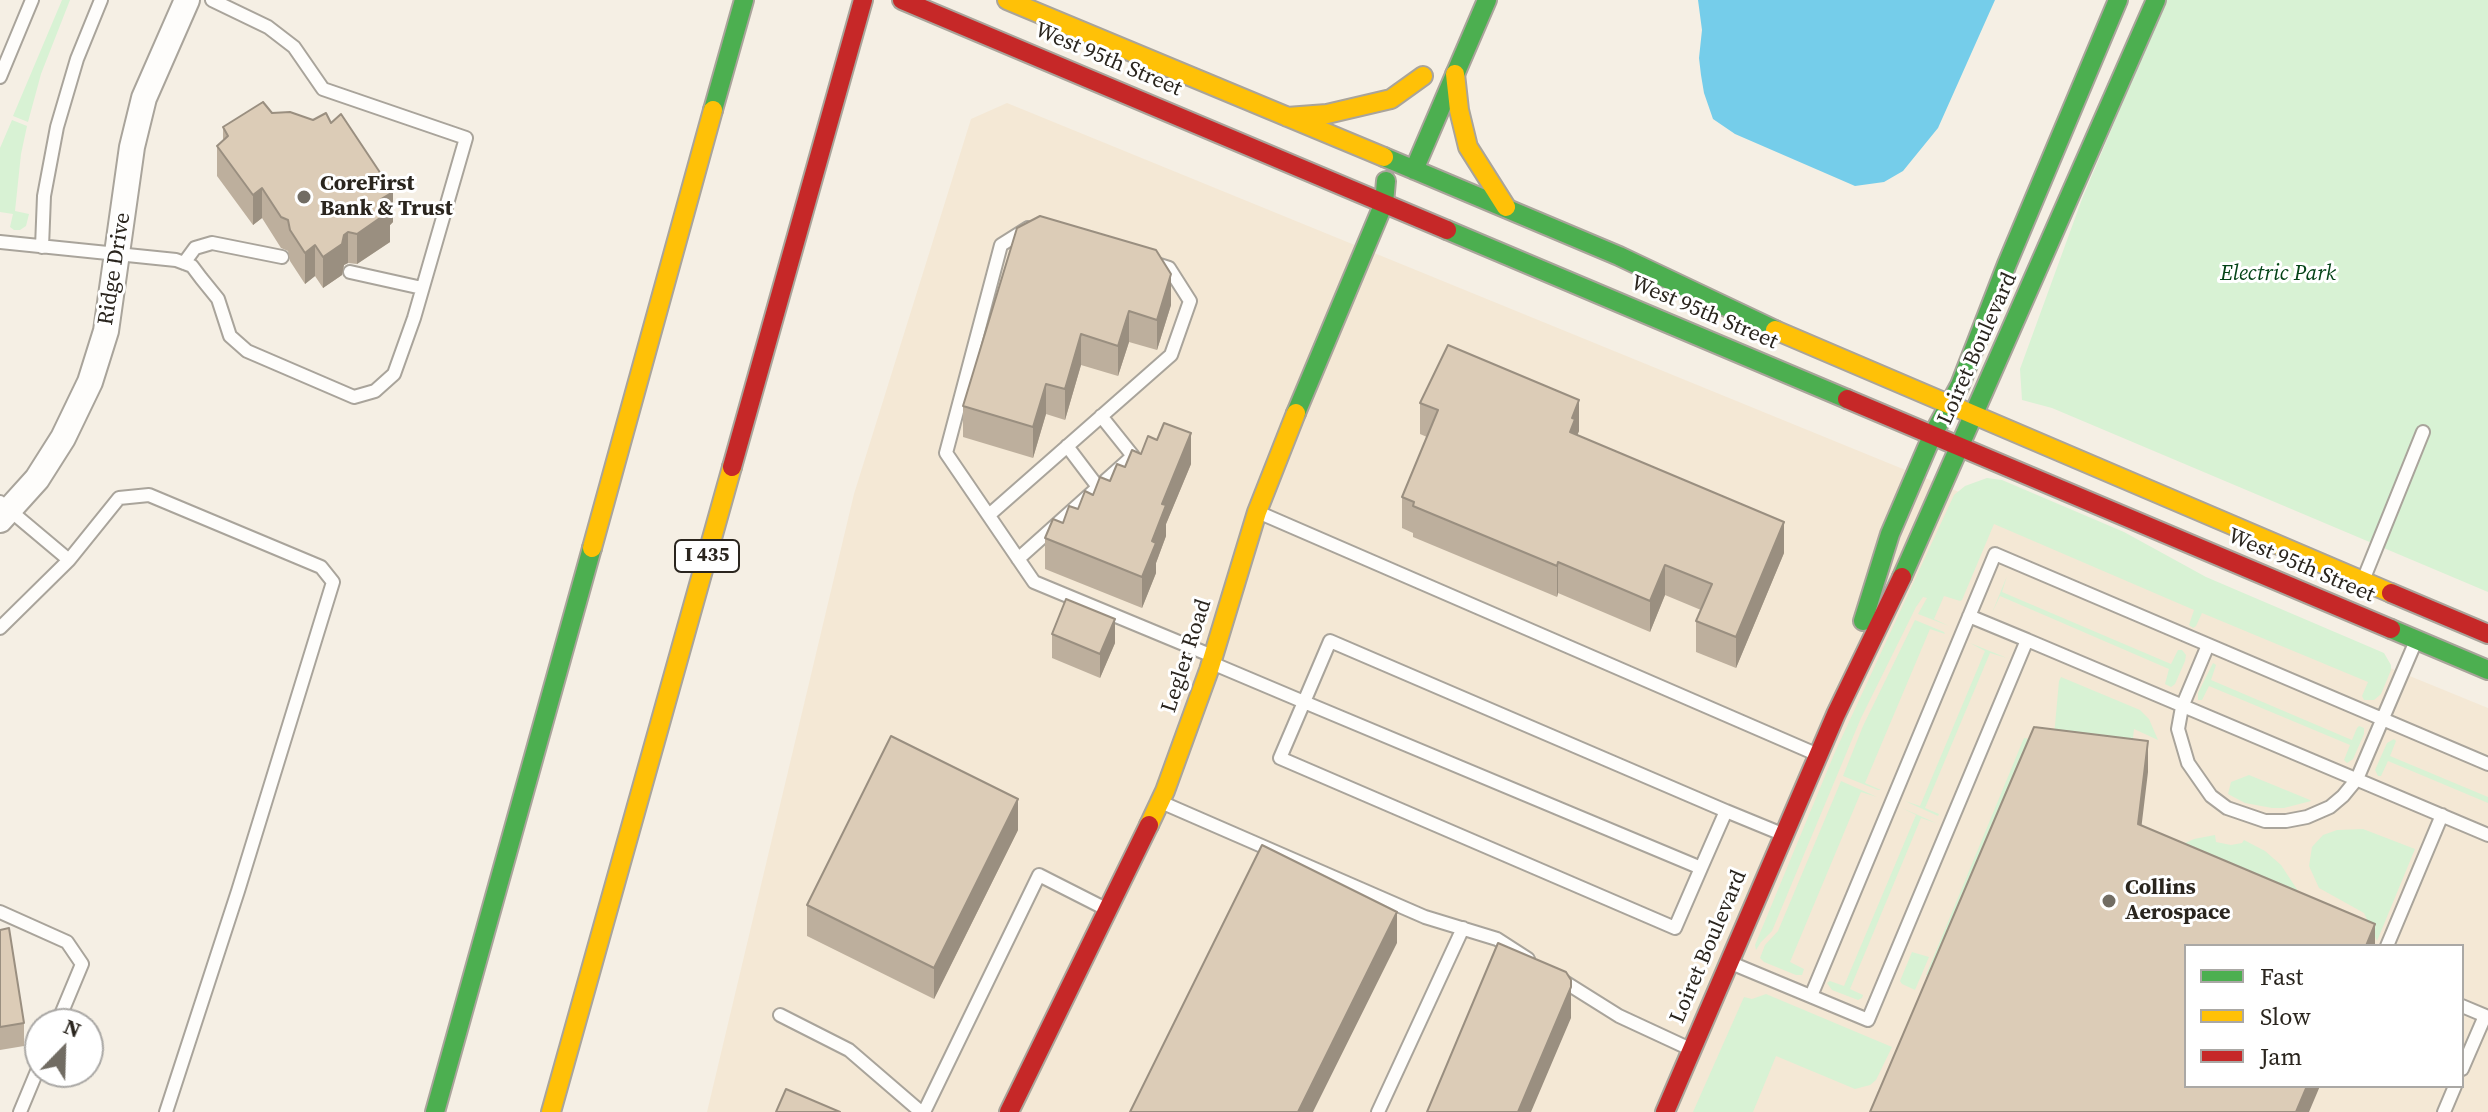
<!DOCTYPE html>
<html>
<head>
<meta charset="utf-8">
<style>
	body { margin:0 }
	#map { position:relative; width:2488px; height:1112px; overflow:hidden; background:#f5efe4; font-family:"Source Serif 4",serif }
	canvas { display:block }
	.legend { position:absolute; left:2184px; top:944px; width:280px; height:144px; box-sizing:border-box; background:#fff; border:2px solid #aaa8a5; margin:0; padding:10px 14px; list-style:none; font-size:24px; color:#2a251e }
	.legend li { display:flex; align-items:center; gap:16px; height:40px }
	.legend b { width:40px; border:2px solid #aaa8a5 }
	.north { position:absolute; left:24px; top:1008px; width:80px; height:80px; box-sizing:border-box; background:#fff; border:2px solid #aaa8a5; border-radius:50%; rotate:23deg; font-size:22px; font-weight:700; line-height:32px; text-align:center; color:#2a251e }
	.north::after { content:''; display:block; margin:auto; width:28px; height:36px; background:#716c63; clip-path:polygon(50% 0,100% 100%,50% 72%,0 100%) }
</style>
</head>
<body>
<div id="map">
<canvas width="2488" height="1112"></canvas>
<ul class="legend">
<li><b style="height:10px;background:#4caf50"></b>Fast</li>
<li><b style="height:10px;background:#ffc107"></b>Slow</li>
<li><b style="height:10px;background:#c62828"></b>Jam</li>
</ul>
<div class="north">N</div>
</div>
<script>
const c = document.querySelector('canvas').getContext('2d');
c.lineJoin = 'round';
function paint(path, color) { c.fillStyle = color; c.fill(path, 'evenodd'); }
const shape = rows => new Path2D(rows.map(r => 'M' + r).join(''));
function strokePath(path, color, width, dash) { c.strokeStyle = color; c.lineWidth = width; c.lineCap = dash ? 'butt' : 'round'; c.setLineDash(dash || []); c.stroke(path); }
function write(font, color, halo, rows, align = 'center') {
  c.font = font + ' "Source Serif 4",serif'; c.lineWidth = 6; c.setLineDash([]); c.textBaseline = 'middle'; c.strokeStyle = halo; c.fillStyle = color; for (const [text, x, y, turn = 0] of rows) {
    c.save(); c.translate(x, y); c.rotate((+turn || 0) * Math.PI / 180); c.textAlign = isNaN(turn) ? turn : align; if (halo) c.strokeText(text, 0, 0); c.fillText(text, 0, 0); c.restore();
  }
}
paint(shape([
	[1007,103,2488,708,2488,1112,707,1112,854,494,971,119],
	[2186,946,2462,946,2462,1086,2186,1086]
]), '#f4e8d5');
paint(shape([
	[62,0,70,0,41,74,28,122,13,116],
	[2166,0,2488,0,2488,592,2052,408,2022,400,2020,369,2082,199],
	[12,120,27,126,21,154,15,211,29,214,26,226,20,230,14,230,10,227,13,214,0,212,0,148],
	[1987,478,2002,480,2124,532,2206,577,2384,653,2391,665,2391,670,2381,694,2374,700,2364,700,2362,696,2368,682,2202,613,2196,626,2193,628,2189,625,2194,610,1994,524,1962,600,1960,601,1944,596,1934,619,1949,626,1918,614,1927,598,1923,597,1916,607,1861,718,1772,931,1761,942,1756,950,1755,945,1835,752,1954,495,1965,486],
	[2007,576,2002,592,2171,664,2178,650,2182,650,2186,655,2185,661,2175,684,2171,687,2165,684,2169,669,2000,596,1992,613],
	[1915,620,1944,632,1945,634,1930,629,1865,783,1881,790,1878,790,1843,776,1863,726],
	[1970,643,2007,658,1990,653,1925,808,1939,814,1938,816,1905,801,1920,806,1985,651],
	[2213,663,2216,665,2211,680,2352,740,2357,728,2359,726,2364,728,2364,734,2353,759,2347,763,2344,760,2350,745,2209,686,2202,700,2198,700,2198,693],
	[2061,677,2140,710,2149,719,2158,740,2134,729,2132,747,2054,736,2059,681],
	[2024,738,2122,753,1939,980,1926,975],
	[2394,739,2396,741,2390,756,2488,797,2488,803,2388,761,2381,776,2378,776,2375,770,2387,743],
	[2249,775,2310,800,2311,801,2284,808,2272,808,2245,803,2228,794,2231,782],
	[1841,781,1877,797,1861,792,1790,962,1804,969,1802,975,1796,975,1764,962,1760,958,1765,945,1778,931],
	[1902,808,1936,823,1921,818,1850,989,1863,995,1862,998,1858,1000,1832,990,1827,983,1830,981,1844,986,1916,815],
	[2363,829,2415,849,2377,941,2364,913,2319,888,2309,866,2312,847,2323,835,2337,830],
	[2215,835,2216,842,2231,845,2242,843,2244,840,2265,851,2281,865,2300,894,2181,845,2194,839],
	[1912,952,1929,957,1915,990,1902,984,1900,981],
	[1766,994,1892,1047,1876,1080,1870,1085,1855,1089,1776,1056,1753,1112,1693,1112,1744,997,1752,999]
]), '#d8f2d4');
paint(shape([
	[1698,0,1995,0,1938,128,1903,171,1884,182,1855,186,1735,134,1713,119,1704,93,1701,75,1699,58,1702,30]
]), '#75cdea');
const lane = shape([
	[0,77,32,0],
	[1028,228,1001,245,946,453,1034,582,1210,655],
	[0,242,176,260,192,266,201,278,218,299,230,336,247,351,354,397,375,391,394,374,414,318,466,138,323,89,294,47,268,27,212,0],
	[42,247,44,196,57,127,77,59,101,0],
	[184,263,195,248,212,243,282,257],
	[350,272,422,288],
	[1067,446,1098,487],
	[0,502,69,560,119,498,149,495,321,567,333,582,238,891,166,1112],
	[1260,513,1816,754],
	[989,515,1171,355,1190,301,1169,268,1153,263],
	[1018,559,1133,456,1101,416],
	[2364,578,2423,432],
	[1969,616,2027,640],
	[0,628,69,560],
	[2208,645,2182,707,2178,729,2188,763,2211,796,2227,808,2265,821,2286,821,2307,817,2330,807,2343,796,2357,779,2415,643],
	[1214,664,1304,702,1701,868,1726,811,1330,641,1304,702,1280,758,1675,928,1701,868],
	[1163,803,1425,917,1497,939,1528,959],
	[1726,811,1782,834],
	[0,912,67,942,82,964,57,1024],
	[2387,946,2442,815],
	[1731,963,1868,1020,2027,640,2488,835],
	[1560,979,1619,1016,1688,1048],
	[1811,996,1995,554,2488,764],
	[2462,1006,2488,1017],
	[780,1015,849,1050,921,1112],
	[2462,1069,2485,1016],
	[20,1112,40,1064],
	[924,1112,1039,875,1106,909],
	[1378,1112,1463,928],
	[2444,1112,2455,1086]
]);
const street = shape([
	[0,520,37,479,63,438,90,382,106,331,132,147,144,98,187,0]
]);
const fast = shape([
	[713,110,744,0],
	[1384,157,1619,256,1775,330],
	[1414,170,1487,0],
	[1447,230,1847,399],
	[1296,413,1384,203,1386,181],
	[1902,577,2156,0],
	[1863,621,1890,534,1932,436,1960,385,2007,264,2118,0],
	[2391,629,2488,670],
	[435,1112,592,548]
]);
const slow = shape([
	[1007,0,1384,157],
	[1455,74,1459,110,1468,147,1506,207],
	[1287,117,1327,114,1391,99,1423,76],
	[1775,330,2391,593],
	[592,548,713,110],
	[1149,825,1165,791,1209,670,1257,512,1296,413],
	[551,1112,732,467]
]);
const jam = shape([
	[902,0,1447,230],
	[1847,399,2391,629],
	[732,467,863,0],
	[2391,593,2488,634],
	[1009,1112,1149,825],
	[1665,1112,1836,714,1902,577]
]);
strokePath(lane, '#a9a49b', 16);
strokePath(street, '#a9a49b', 28);
strokePath(fast, '#a9a49b', 22);
strokePath(slow, '#a9a49b', 22);
strokePath(jam, '#a9a49b', 22);
strokePath(lane, '#fefdfb', 12);
strokePath(street, '#fefdfb', 24);
strokePath(fast, '#4caf50', 18);
strokePath(slow, '#ffc107', 18);
strokePath(jam, '#c62828', 18);
paint(shape([
	[272,113,331,123,393,222,390,225,390,242,357,264,348,263,344,265,342,275,323,288,315,276,305,284,290,261,288,251,281,248,262,218,253,225,217,176,217,146,223,140,223,127],
	[1017,228,1171,305,1157,350,1129,342,1118,376,1081,365,1065,420,1046,414,1033,458,963,437,963,406],
	[1420,403,1579,431,1577,435,1784,553,1736,668,1696,652,1696,621,1701,610,1665,595,1650,632,1558,593,1557,597,1413,537,1413,533,1402,528,1402,497,1427,437,1420,434],
	[1141,454,1191,464,1166,524,1166,536,1156,563,1156,573,1142,608,1045,569,1045,538],
	[1052,634,1115,643,1100,678,1052,658],
	[1018,830,934,999,807,936,807,905],
	[0,930,24,1023,24,1046,0,1050]
]), '#bdaf9d');
paint(shape([
	[262,188,262,218,253,225,253,195],
	[393,192,393,222,390,225,390,242,357,264,357,234,381,199],
	[348,232,348,263,344,265,342,275,323,288,323,257,344,235],
	[315,245,315,276,305,284,305,253],
	[1171,274,1171,305,1157,350,1157,320],
	[1129,311,1129,342,1118,376,1118,346],
	[1081,334,1081,365,1065,420,1065,389],
	[1046,384,1046,414,1033,458,1033,427],
	[1579,400,1579,431,1575,440,1570,432,1572,418],
	[1191,433,1191,464,1166,524,1166,536,1156,563,1156,573,1142,608,1142,577,1162,504],
	[1784,522,1784,553,1736,668,1736,637],
	[1558,562,1558,593,1557,597,1557,566],
	[1665,565,1665,595,1650,632,1650,601],
	[1115,619,1115,643,1100,678,1100,654],
	[2148,741,2148,772,2138,855,2138,824],
	[1018,799,1018,830,934,999,934,968],
	[1397,912,1397,943,1313,1112,1298,1112],
	[2375,924,2375,946,2366,946],
	[1571,987,1571,1018,1531,1112,1518,1112],
	[2307,1086,2320,1086,2309,1112,2296,1112]
]), '#9a8f80');
const building = shape([
	[263,102,272,113,290,112,313,120,326,113,331,123,341,114,393,192,381,199,390,211,357,234,348,232,344,235,342,244,323,257,315,245,305,253,290,230,288,220,281,217,262,188,253,195,217,146,228,136,223,127,263,102],
	[1040,216,1156,250,1171,274,1157,320,1129,311,1118,346,1081,334,1065,389,1046,384,1033,427,963,406,1017,228,1040,216],
	[1448,345,1579,400,1572,418,1575,419,1570,432,1784,522,1736,637,1696,621,1712,584,1665,565,1650,601,1558,562,1557,566,1413,506,1414,502,1402,497,1438,410,1420,403,1448,345],
	[1164,423,1191,433,1162,504,1166,505,1152,541,1156,543,1142,577,1045,538,1053,519,1063,523,1069,506,1078,509,1085,491,1093,495,1100,477,1110,481,1117,464,1125,467,1132,450,1141,454,1148,436,1157,440,1164,423],
	[1066,599,1115,619,1100,654,1052,634,1066,599],
	[2034,727,2148,741,2138,824,2375,924,2366,946,2186,946,2186,1086,2307,1086,2296,1112,1870,1112,2034,727],
	[891,736,1018,799,934,968,807,905,891,736],
	[1262,845,1397,912,1298,1112,1130,1112,1262,845],
	[9,928,24,1023,0,1027,0,930,9,928],
	[1498,943,1566,972,1571,980,1571,987,1518,1112,1427,1112,1498,943],
	[786,1089,840,1112,776,1112,786,1089]
]);
paint(building, '#dcccb7');
strokePath(building, '#9a8f80', 2);
for (const [x, y, r, color] of [
	[304,197,8,"#716c63"],
	[2109,901,8,"#716c63"]
]) { const dot = new Path2D(); dot.arc(x, y, r, 0, 2 * Math.PI); c.fillStyle = color; c.fill(dot); strokePath(dot, '#fff', 3); }
for (const [x, y, w] of [
	[707,556,64]
]) { const box = new Path2D(); box.roundRect(x - w / 2, y - 16, w, 32, 6); c.fillStyle = '#fff'; c.fill(box); strokePath(box, '#2a251e', 2); }
write('bold 20px', '#2a251e', null, [
	["I 435",707,556]
]);
write('22px', '#2a251e', '#fff', [
	["West 95th Street",1108,60,23],
	["Ridge Drive",115,269,-81],
	["West 95th Street",1704,313,23],
	["Loiret Boulevard",1978,349,-66],
	["West 95th Street",2301,566,23],
	["Legler Road",1187,656,-72],
	["Loiret Boulevard",1709,947,-67]
]);
write('bold 22px', '#2a251e', '#fff', [
	["CoreFirst",320,184],
	["Bank & Trust",320,209],
	["Collins",2125,888],
	["Aerospace",2125,913]
], 'left');
write('italic 22px', '#044317', '#fff', [
	["Electric Park",2278,274]
]);
</script>
</body>
</html>
